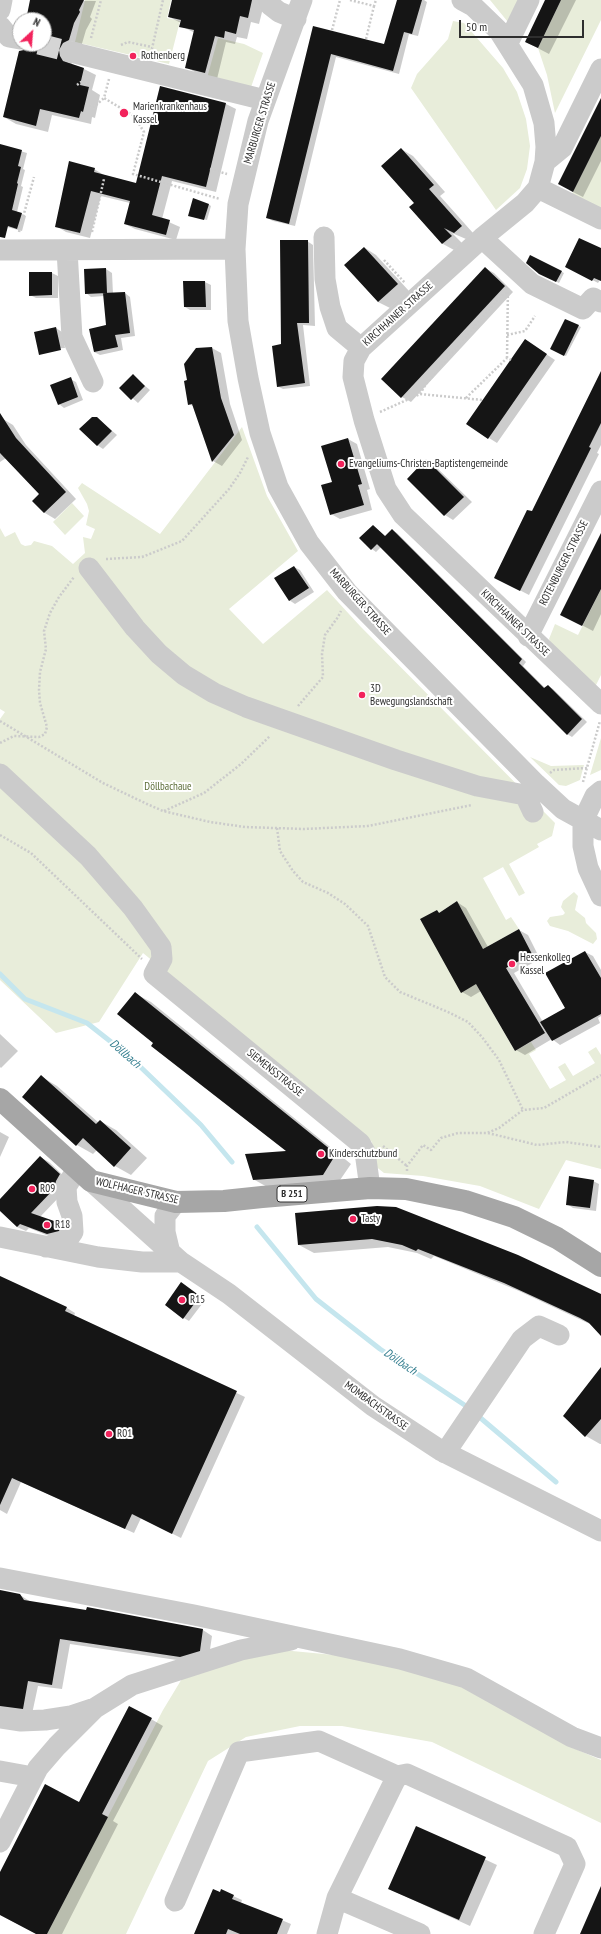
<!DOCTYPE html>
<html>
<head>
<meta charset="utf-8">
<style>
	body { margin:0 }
	#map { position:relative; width:601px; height:1934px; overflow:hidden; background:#fff; font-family:"PT Sans Narrow",sans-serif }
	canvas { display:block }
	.north { position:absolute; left:12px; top:12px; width:40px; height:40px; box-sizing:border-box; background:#fff; border:1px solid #ababab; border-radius:50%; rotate:26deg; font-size:11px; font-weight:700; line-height:16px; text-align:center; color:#2e2e2e }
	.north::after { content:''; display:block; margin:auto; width:14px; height:18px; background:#f2235c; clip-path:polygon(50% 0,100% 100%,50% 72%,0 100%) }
	.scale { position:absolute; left:459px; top:20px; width:125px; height:18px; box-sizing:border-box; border:2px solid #2e2e2e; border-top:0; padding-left:5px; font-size:12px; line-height:14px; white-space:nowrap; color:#2e2e2e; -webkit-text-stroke:3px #fff; paint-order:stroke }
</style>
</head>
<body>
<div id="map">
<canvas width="601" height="1934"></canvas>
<div class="north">N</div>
<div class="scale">50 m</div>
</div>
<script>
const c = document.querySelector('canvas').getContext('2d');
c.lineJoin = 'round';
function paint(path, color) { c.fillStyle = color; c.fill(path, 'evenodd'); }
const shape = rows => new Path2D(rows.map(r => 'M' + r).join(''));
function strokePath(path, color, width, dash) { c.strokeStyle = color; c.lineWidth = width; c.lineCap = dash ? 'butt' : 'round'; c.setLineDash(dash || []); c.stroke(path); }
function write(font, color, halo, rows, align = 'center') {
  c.font = font + ' "PT Sans Narrow",sans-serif'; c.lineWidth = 4; c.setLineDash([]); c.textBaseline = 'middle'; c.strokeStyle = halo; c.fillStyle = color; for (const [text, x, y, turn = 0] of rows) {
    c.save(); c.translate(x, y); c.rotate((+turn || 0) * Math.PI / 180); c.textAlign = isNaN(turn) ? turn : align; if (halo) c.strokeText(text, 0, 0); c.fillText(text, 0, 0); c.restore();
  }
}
paint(shape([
	[85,0,171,0,167,18,180,21,169,64,75,42],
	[490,0,526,0,512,27],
	[561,0,601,0,601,20,555,113,547,75,538,48],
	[453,21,464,23,503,68,517,92,526,119,530,146,527,169,520,188,496,210,411,88,417,74,448,39],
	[218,38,244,44,263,53,250,90,207,78],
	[601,136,601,208,572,194],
	[242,427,267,496,298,551,229,609,263,644,327,590,360,626,555,823,552,836,537,844,539,847,509,864,525,893,519,896,503,867,483,878,506,920,511,917,519,929,483,949,457,901,439,913,437,910,420,920,476,984,515,1051,531,1042,536,1050,529,1054,550,1089,566,1080,558,1067,565,1063,573,1076,595,1063,588,1052,596,1047,601,1055,601,1169,566,1160,539,1209,480,1186,423,1176,384,1173,374,1165,372,1142,143,953,99,1022,56,1033,0,980,0,719,5,712,0,709,0,528,5,537,15,532,21,544,25,546,31,545,34,541,52,546,73,564,85,553,83,537,91,539,95,529,86,525,89,511,87,504,78,488,82,483,160,534],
	[72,503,84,516,65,535,53,522],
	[601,589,601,675,595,687,552,646,549,639,555,624,578,635],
	[601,738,601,770,590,775],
	[530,757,551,766,584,765,580,780,566,786,559,785],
	[574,892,578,896,575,910,585,918,586,923,596,933,597,939,593,944,568,931,550,926,547,921,550,917,563,915,565,913,561,907,563,901],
	[271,1649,366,1658,483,1693,571,1747,601,1760,601,1823,432,1742,342,1726,300,1726,246,1737,208,1761,126,1934,47,1934,163,1710,186,1672]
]), '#e8edda');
paint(shape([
	[31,0,96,1,90,17,92,19,86,30,81,47,71,56,72,65,84,69,96,75,92,90,100,95,95,118,92,117,91,124,52,115,48,132,16,124,4,117,20,52,30,48,31,44,44,44,44,20,27,20],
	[173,0,265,0,259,24,251,22,247,39,237,37,235,44,226,42,217,79,198,74,186,67,195,33,181,26,181,23,169,17],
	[398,0,424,0,427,2,418,36,409,34,399,74,336,57,295,226,273,221,267,218,314,27,385,45],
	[547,0,576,0,549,54,526,42],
	[161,88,226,104,236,109,216,192,172,181,162,219,180,227,176,240,135,229,125,224,130,203,101,196,90,238,66,232,56,226,94,169,104,175,137,184],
	[601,100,601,161,583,197,569,190],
	[0,145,27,153,23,169,25,170,21,186,23,187,17,212,26,216,22,231,0,225],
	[401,149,413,156,445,192,440,196,473,233,466,239,452,233,462,243,454,250,443,244,410,208,415,203],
	[208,204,211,206,207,220,189,216],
	[307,241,313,245,315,326,303,325,310,386,283,389,277,386,282,345],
	[365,248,376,255,409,291,390,308,378,302],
	[601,250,601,281,600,280,598,283,572,269],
	[531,256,564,273,559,283,543,275],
	[485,268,494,273,513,292,411,402,402,397,382,379],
	[106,269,112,273,113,294,125,293,130,297,135,336,121,338,123,350,100,355,94,352,107,326,104,296,91,297,86,293],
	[52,273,58,276,58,298,36,298,30,295],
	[184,282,205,282,211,285,211,310,190,310,185,307],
	[566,320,581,327,566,356,551,349],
	[56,328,62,332,65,348,44,349],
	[534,346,555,360,497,443,489,438],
	[212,348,221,353,230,404,242,440,222,466,213,461,195,407,189,404],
	[601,374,601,445,597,453,599,454,529,595,504,582,532,513],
	[133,376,150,390,138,403,121,388],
	[70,379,76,382,83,400,64,408,59,404],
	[97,418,117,435,103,449,97,445],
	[3,419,13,425,26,445,76,499,55,519,45,513,34,501,41,494,6,458,0,462,0,420],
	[348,439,357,444,370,489,367,490,372,510,340,519,331,514,333,483],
	[427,461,435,466,472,502,453,520,445,515,408,479],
	[373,526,386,537,392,530,397,533,526,662,523,666,546,689,548,686,553,689,587,722,572,737,567,734,381,547,376,552,372,549],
	[601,535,601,614,593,631,572,620],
	[294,567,300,570,314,592,295,604,289,600],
	[457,902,466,908,488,947,519,930,528,935,540,959,514,973,543,1022,567,1008,585,952,593,956,601,970,601,1016,598,1018,600,1023,560,1045,552,1039,525,1055,516,1050,481,991,471,997,462,992,437,911,440,913],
	[136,994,151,1002,351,1164,338,1183,269,1188,253,1179,288,1152,155,1043],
	[0,1034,18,1051,1,1068,0,1067],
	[42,1077,57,1086,99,1123,100,1121,116,1130,147,1158,131,1175,115,1166,97,1150,93,1154,77,1145,23,1097],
	[0,1132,9,1137,0,1157],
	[40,1157,49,1162,68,1180,62,1194,40,1217,65,1228,56,1239,29,1228,26,1231,17,1227,0,1210,0,1200],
	[593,1181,599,1184,596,1211,573,1208,567,1204],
	[296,1214,601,1295,601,1335,592,1325,519,1291,434,1256,431,1259,417,1253,388,1247,314,1253,299,1245],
	[0,1277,67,1308,75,1313,74,1316,245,1397,181,1538,141,1518,134,1533,21,1482,7,1514,0,1510],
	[187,1287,205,1300,189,1321,184,1318],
	[601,1374,601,1444,600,1444,586,1436],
	[0,1591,20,1595,31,1602,203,1630,212,1636,209,1656,190,1662,70,1644,62,1689,38,1686,32,1714,0,1714],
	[151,1719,163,1726,113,1821,118,1824,62,1934,37,1934,0,1915,0,1874,79,1803],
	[416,1827,497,1865,470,1926,389,1889],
	[222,1891,242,1900,241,1903,291,1924,287,1934,195,1934]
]), '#0003');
strokePath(shape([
	[0,974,25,999,87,1023,129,1056,201,1125,232,1162],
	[257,1227,316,1299,380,1349,469,1408],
	[477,1415,556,1482]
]), '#c5e6ee', 5);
paint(shape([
	[30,0,84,0,79,10,80,12,74,23,69,40,63,43,59,50,60,56,63,61,84,68,80,85,89,87,83,112,81,111,79,118,40,109,36,126,3,117,19,51,24,50,31,44,44,44,44,20,26,20],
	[172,0,252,0,248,18,240,16,236,34,225,31,224,38,215,36,205,73,185,68,194,30,179,27,181,20,168,17],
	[397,0,422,0,412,34,404,32,393,71,331,54,289,224,266,218,313,26,384,44],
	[545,0,561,0,538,48,525,42],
	[160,86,226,103,206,187,162,176,152,215,170,220,166,235,124,224,130,201,91,191,80,233,55,227,69,161,95,168,94,172,136,183],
	[601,98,601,136,573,192,558,184],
	[0,144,22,150,18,166,21,167,17,183,18,184,12,210,22,213,17,229,8,226,5,238,0,237],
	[401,148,434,185,429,189,462,226,454,233,444,228,452,236,442,244,409,207,414,203,381,166],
	[193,198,209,204,204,220,188,216],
	[579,238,601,248,601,281,594,278,592,281,565,267],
	[280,240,308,240,309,323,297,323,305,383,277,387,272,346,281,344],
	[364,247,398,284,378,302,344,265],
	[530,255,562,271,556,282,539,274,526,263],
	[485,267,505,286,401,398,381,379],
	[106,268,107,293,85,294,84,269],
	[29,272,52,272,52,295,29,296],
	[183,281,205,281,206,307,184,307],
	[125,292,130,333,115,335,118,347,94,352,89,329,106,325,103,293],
	[565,319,579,325,564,356,550,349],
	[56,327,61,350,39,355,34,332],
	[525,339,547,354,488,439,466,424],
	[212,347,221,398,234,435,212,462,192,404,188,405,184,381,187,380,184,364,196,348],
	[601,371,601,423,589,447,591,448,520,591,494,578,527,510,532,511],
	[133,374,145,386,131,400,119,388],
	[71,377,78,397,58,405,50,385],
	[0,413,16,438,66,492,44,513,32,501,39,494,0,453],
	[92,417,97,417,112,431,97,446,79,429],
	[348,438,362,484,358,485,364,505,330,515,321,485,332,482,321,446],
	[426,459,464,497,444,516,407,479],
	[373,525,385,536,392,529,522,659,519,663,544,688,548,685,582,719,567,735,377,544,378,543,371,550,359,538],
	[601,533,601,589,582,626,560,615],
	[294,566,309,588,289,601,274,578],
	[457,901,483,949,519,929,532,954,506,968,545,1033,515,1051,476,984,461,993,420,919,437,910,439,913],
	[585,951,601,978,601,1014,552,1041,540,1022,565,1008,545,973],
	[135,992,336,1154,323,1175,253,1180,245,1154,286,1151,151,1046,153,1043,117,1014],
	[41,1075,96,1124,100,1120,131,1148,114,1167,83,1138,76,1146,22,1097],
	[40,1156,60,1174,56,1181,54,1189,31,1213,57,1222,61,1226,59,1231,47,1234,20,1224,17,1227,0,1211,0,1199],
	[569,1176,594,1180,590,1208,566,1205],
	[377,1206,396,1207,518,1255,601,1294,601,1336,589,1323,580,1318,504,1283,418,1249,416,1251,402,1245,372,1239,298,1245,295,1213],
	[0,1276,67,1307,65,1311,237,1391,172,1534,132,1514,125,1529,12,1478,0,1505],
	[181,1282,200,1296,183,1319,165,1305],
	[601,1367,601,1419,585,1437,563,1416],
	[0,1590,20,1594,24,1600,86,1610,87,1607,203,1629,200,1651,180,1657,60,1639,52,1685,28,1681,23,1709,0,1706],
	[129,1706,152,1718,102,1814,108,1817,47,1934,36,1934,0,1915,0,1872,45,1784,79,1802],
	[416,1826,486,1857,459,1920,388,1889],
	[601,1886,601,1934,580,1934],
	[213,1889,220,1892,221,1889,234,1895,232,1899,283,1919,277,1934,240,1934,228,1929,226,1934,194,1934]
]), '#151515');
strokePath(shape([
	[39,44,71,52]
]), '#d5d5d5', 21, [21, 10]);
strokePath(shape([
	[350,0,374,6,376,0],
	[332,30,340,0],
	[91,38,101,0],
	[366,39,374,6],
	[121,45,128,42,152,47],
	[151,53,163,0],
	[109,79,104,98,134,116,144,132,133,174,220,199],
	[77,85,81,82,88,84,90,74],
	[85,105,94,107,104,98],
	[210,169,227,174],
	[19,232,34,177],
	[92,232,104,179],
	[384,260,405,283],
	[507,335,525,331,535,316],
	[507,358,508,286],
	[420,394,426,384,474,327,501,296,507,293],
	[466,398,507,358,511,360],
	[380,412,420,394,483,400],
	[106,559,142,557,182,541,229,489,240,473,248,457],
	[298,706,323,677,322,654,325,635,338,617,341,611],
	[0,721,103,783,147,804,163,811,210,822,245,827,304,829,368,826,472,805],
	[0,743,14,736,39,737,45,734,47,727,40,703,39,690,40,672,46,649,44,631,50,613,59,597,74,577],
	[550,773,554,770,587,768],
	[583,782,600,721],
	[164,811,204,793,241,764,270,736],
	[277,828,280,851,293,871,303,882,328,893,345,904,368,926,385,977,400,992,448,1012,468,1022,482,1037,499,1060,523,1110],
	[0,835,31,853,142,959],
	[488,1133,537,1145,566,1142,601,1147],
	[383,1146,407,1166],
	[407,1171,407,1166,423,1145,431,1150,441,1138,458,1133,487,1133,499,1128,523,1110,544,1108,601,1075]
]), '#cbcbcb', 2.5, [2, 2]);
strokePath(shape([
	[268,0,270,5,279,12,296,19],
	[302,0,258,121,238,204,235,249,238,321,248,378,260,433,278,487,309,543,347,592,536,784,563,809,601,830],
	[462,0,473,6,499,31,533,85,544,123,546,147,545,162,538,188,525,203,482,238,361,348,354,361,353,377,364,420,386,489,403,515,601,704],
	[0,10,2,0],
	[0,26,9,37,20,39],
	[508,43,529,0],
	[71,52,265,100],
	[545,162,562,148,601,69],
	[538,188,601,219],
	[324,237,325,279,330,307,337,328,361,348],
	[482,238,532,284,583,309,593,298,601,302],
	[0,250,235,249],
	[67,250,72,337,93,382],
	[89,568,135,628,159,654,184,675,214,693,246,707,396,760,477,786,525,795],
	[528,636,601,491],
	[0,774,88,856,133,908,161,947,162,959,154,974,360,1143,365,1152,370,1188],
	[601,791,595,796,583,821,583,846,588,868,601,896],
	[533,812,525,795,534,786],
	[91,1181,181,1262,229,1294,373,1406,440,1450,601,1531],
	[0,1237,98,1257,142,1262,181,1262],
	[46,1247,66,1242,73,1232,72,1216,67,1202,66,1187,77,1169],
	[170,1253,165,1232,165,1216,176,1202],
	[445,1453,522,1339,539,1326,559,1335],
	[0,1578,194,1615,400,1659,466,1678,572,1737,601,1748],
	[0,1718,21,1721,45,1720,71,1716,92,1709],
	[0,1771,33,1777],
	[397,1776,407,1774,567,1847,575,1864,544,1934],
	[0,1842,38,1768,57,1746,95,1708,132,1685,241,1650,291,1640],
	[337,1898,420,1934],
	[175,1901,239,1752,319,1741,397,1776,337,1898,327,1934]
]), '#cbcbcb', 21);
strokePath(shape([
	[0,1099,91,1181,176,1202,224,1201,262,1197,370,1188,406,1189,465,1201,514,1217,557,1238,601,1266]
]), '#a6a6a6', 22);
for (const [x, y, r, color] of [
	[133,56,4,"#f2235c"],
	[124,113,5,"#f2235c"],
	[341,464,4,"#f2235c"],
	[362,695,4,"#f2235c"],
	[512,964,4,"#f2235c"],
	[321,1154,4,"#f2235c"],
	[32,1189,4,"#f2235c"],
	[353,1219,4,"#f2235c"],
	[47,1225,4,"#f2235c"],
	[182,1300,4,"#f2235c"],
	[109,1434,4,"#f2235c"]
]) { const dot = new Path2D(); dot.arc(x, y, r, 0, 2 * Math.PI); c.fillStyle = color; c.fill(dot); strokePath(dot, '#fff', 1.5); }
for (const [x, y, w] of [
	[292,1194,30]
]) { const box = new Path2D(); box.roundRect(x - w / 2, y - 8, w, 16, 3); c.fillStyle = '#fff'; c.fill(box); strokePath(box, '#2e2e2e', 1); }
write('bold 10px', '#2e2e2e', null, [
	["B 251",292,1194]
]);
write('11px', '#2e2e2e', '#fff', [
	["Rothenberg",141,56],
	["Marienkrankenhaus",133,107],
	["Kassel",133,120],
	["Evangeliums-Christen-Baptistengemeinde",349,464],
	["3D",370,689],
	["Bewegungslandschaft",370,702],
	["Hessenkolleg",520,958],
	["Kassel",520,971],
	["Kinderschutzbund",329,1154],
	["R09",40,1189],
	["Tasty",361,1219],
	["R18",55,1225],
	["R15",190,1300],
	["R01",117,1434]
], 'left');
write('11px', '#2e2e2e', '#fff', [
	["MARBURGER STRASSE",260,123,-73],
	["KIRCHHAINER STRASSE",398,314,-42],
	["ROTENBURGER STRASSE",564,563,-63],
	["MARBURGER STRASSE",360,602,48],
	["KIRCHHAINER STRASSE",515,623,44],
	["SIEMENSSTRASSE",275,1073,39],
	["WOLFHAGER STRASSE",137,1191,13],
	["MOMBACHSTRASSE",376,1406,36]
]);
write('11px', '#5c6d38', '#fff', [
	["Döllbachaue",168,787]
]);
write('italic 12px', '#347e8f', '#fff', [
	["Döllbach",125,1054,41],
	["Döllbach",400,1362,34]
]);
</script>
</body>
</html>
